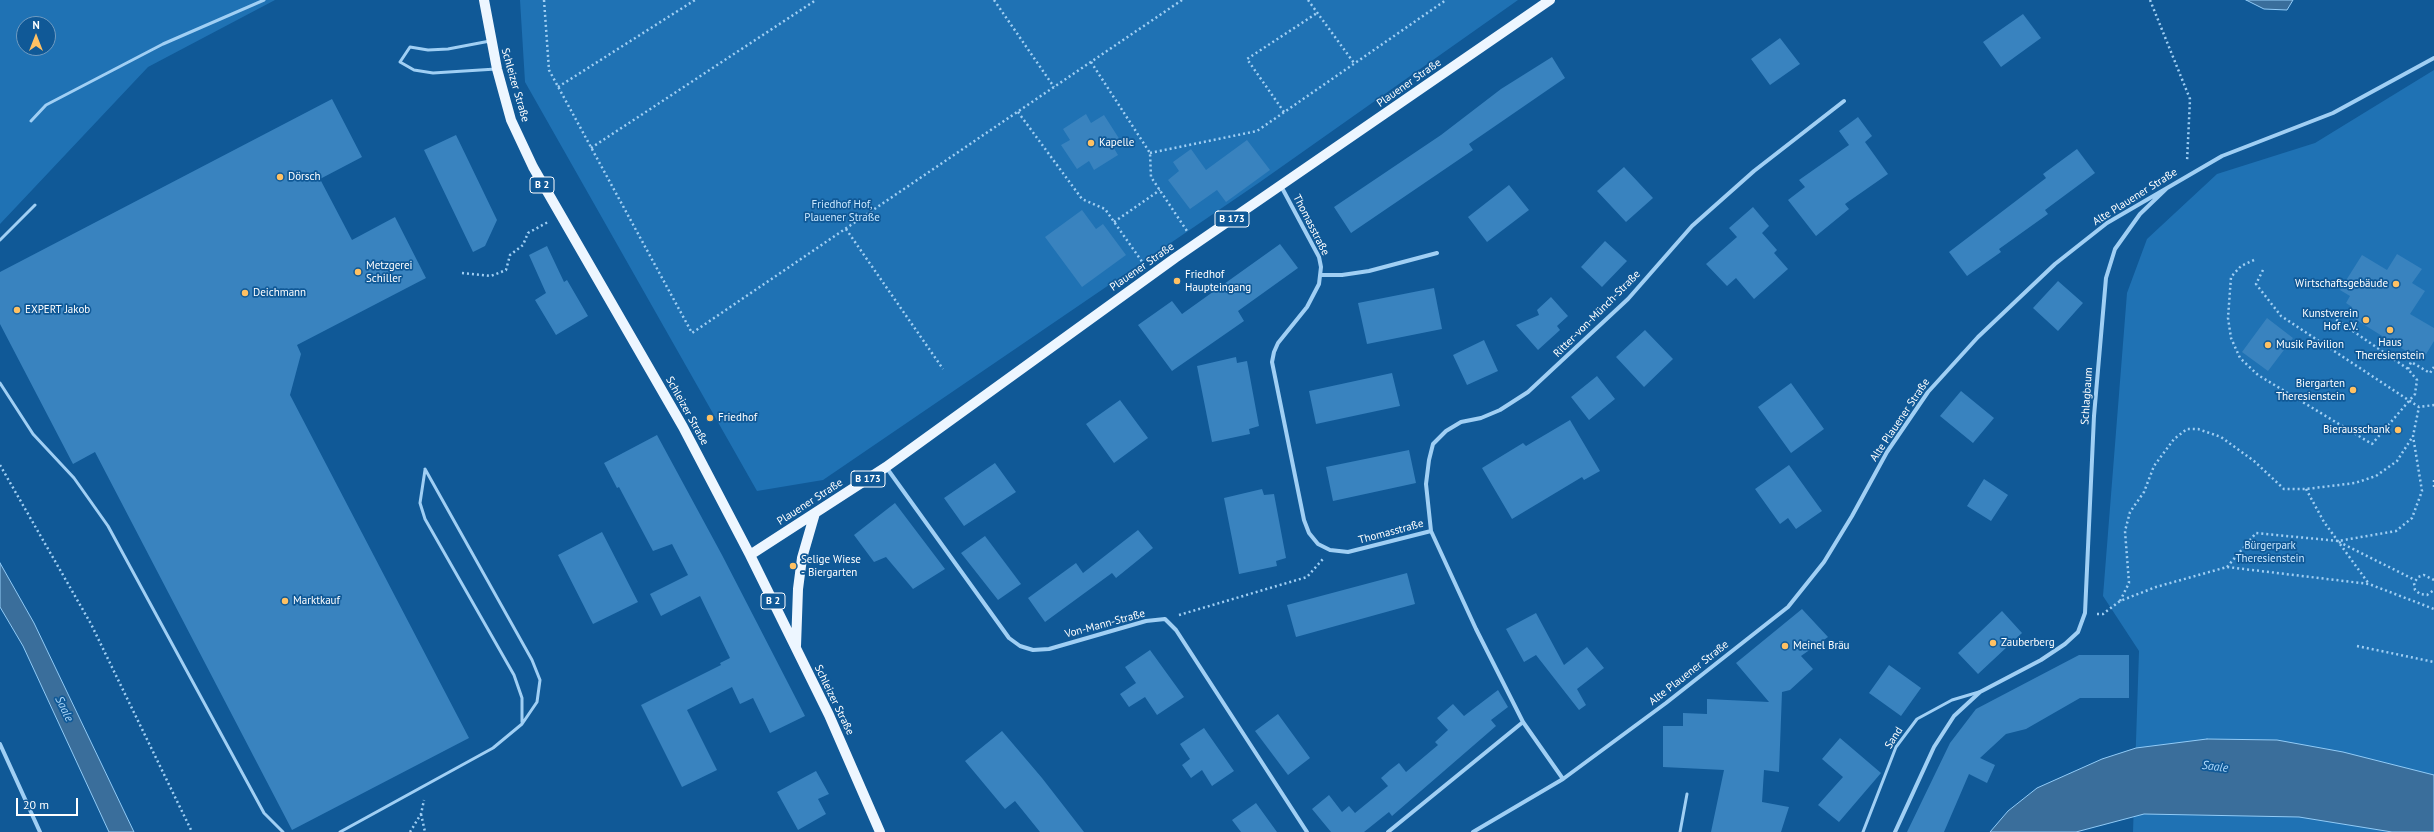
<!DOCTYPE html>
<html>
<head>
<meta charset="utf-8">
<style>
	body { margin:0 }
	#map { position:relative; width:2434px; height:832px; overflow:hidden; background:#105997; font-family:"PT Sans",sans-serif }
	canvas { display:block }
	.north { position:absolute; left:16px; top:16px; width:40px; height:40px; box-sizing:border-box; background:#105997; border:1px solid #709bc1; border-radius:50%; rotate:0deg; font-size:11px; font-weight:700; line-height:16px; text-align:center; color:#fff }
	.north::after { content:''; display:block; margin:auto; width:14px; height:18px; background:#ffc163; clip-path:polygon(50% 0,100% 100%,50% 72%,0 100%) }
	.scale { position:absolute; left:16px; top:798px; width:62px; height:18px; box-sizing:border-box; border:2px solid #fff; border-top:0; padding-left:5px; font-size:12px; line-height:14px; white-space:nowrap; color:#fff; -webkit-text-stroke:3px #105997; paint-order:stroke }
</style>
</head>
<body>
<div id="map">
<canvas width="2434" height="832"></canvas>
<div class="north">N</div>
<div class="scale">20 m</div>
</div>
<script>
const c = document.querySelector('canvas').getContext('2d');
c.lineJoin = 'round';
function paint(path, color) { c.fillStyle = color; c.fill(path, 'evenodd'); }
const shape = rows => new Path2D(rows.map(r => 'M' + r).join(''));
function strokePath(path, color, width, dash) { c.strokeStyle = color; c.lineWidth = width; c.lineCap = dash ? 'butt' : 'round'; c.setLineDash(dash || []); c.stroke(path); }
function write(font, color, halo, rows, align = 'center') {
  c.font = font + ' "PT Sans",sans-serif'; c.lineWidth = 3.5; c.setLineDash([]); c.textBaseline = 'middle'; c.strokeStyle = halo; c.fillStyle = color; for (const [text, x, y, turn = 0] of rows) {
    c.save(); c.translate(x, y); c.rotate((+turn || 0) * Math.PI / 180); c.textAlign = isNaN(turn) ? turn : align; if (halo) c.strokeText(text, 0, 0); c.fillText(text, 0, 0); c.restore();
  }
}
paint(shape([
	[0,0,275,0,148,67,0,224],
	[24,24,48,24,48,48,24,48],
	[520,0,1518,0,1260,182,823,480,757,491,525,82],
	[2434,70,2434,832,2133,832,2139,651,2103,596,2127,293,2147,239,2217,174,2315,143]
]), '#1f72b4');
const water = shape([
	[2246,0,2293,0,2287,10,2264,9,2246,0],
	[0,563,34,623,134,832,109,832,23,646,0,607,0,563],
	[2207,739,2277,740,2343,752,2434,775,2434,832,2392,832,2299,817,2144,814,2076,832,1990,832,2008,811,2037,788,2102,759,2136,748,2207,739]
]);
paint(water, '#3a6e9b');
strokePath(water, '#91cbf7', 1);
paint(shape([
	[2023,14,2041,38,2001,67,1983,42],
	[1780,38,1800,64,1770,85,1751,59],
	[1552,57,1565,78,1469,144,1473,150,1351,233,1334,207,1441,135,1501,89],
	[332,99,362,157,320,179,352,240,395,217,426,278,297,345,301,354,290,395,469,738,292,830,95,452,73,464,0,324,0,272],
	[1086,114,1091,123,1104,115,1120,140,1112,145,1118,155,1094,170,1089,161,1077,169,1061,145,1070,140,1063,129],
	[1858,117,1872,136,1865,142,1888,174,1845,204,1849,209,1816,236,1788,200,1805,187,1799,180,1849,145,1839,131],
	[456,135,497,220,485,246,473,252,424,150],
	[1247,140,1270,170,1226,202,1217,190,1190,209,1168,180,1179,171,1173,162,1191,149,1206,170],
	[2077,149,2095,173,2045,210,2048,214,1999,249,2001,252,1967,276,1949,252,2046,178,2043,174],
	[1624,167,1653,198,1626,222,1597,191],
	[1509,185,1529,210,1487,242,1468,217],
	[1753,207,1769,226,1762,233,1777,250,1774,253,1788,269,1754,299,1736,278,1727,286,1706,264,1737,237,1729,228],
	[1082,210,1096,229,1103,224,1126,255,1082,287,1045,237],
	[1605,241,1627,261,1602,287,1581,267],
	[1280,244,1298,268,1238,311,1244,321,1172,371,1138,325,1172,301,1182,314],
	[547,246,564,282,567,280,588,316,556,335,535,300,546,293,529,255],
	[2397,254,2422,269,2412,283,2425,291,2410,314,2434,328,2434,341,2422,361,2347,314,2352,307,2346,303,2350,296,2340,290,2362,255,2387,270],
	[2058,281,2083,303,2058,331,2033,308],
	[1434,288,1442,329,1367,344,1358,303],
	[1551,297,1568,316,1557,326,1560,330,1538,350,1516,325,1539,315,1537,310],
	[2267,318,2293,338,2268,371,2242,352],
	[1645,330,1673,359,1644,387,1616,357],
	[1484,340,1498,371,1467,385,1453,355],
	[1236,357,1237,363,1247,361,1259,426,1249,429,1250,434,1212,442,1197,366],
	[1392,373,1400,406,1316,424,1309,391],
	[1597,376,1615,399,1589,420,1571,397],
	[1791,383,1824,429,1791,453,1758,407],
	[1961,391,1994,418,1973,443,1940,416],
	[1120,400,1148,438,1114,463,1086,424],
	[1570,420,1600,471,1584,480,1582,477,1512,519,1482,468,1523,443,1526,446],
	[657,435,722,555,805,716,770,733,753,698,740,704,732,687,687,710,717,770,682,787,641,705,721,665,720,663,730,658,700,596,661,616,650,594,688,575,672,544,653,551,619,487,617,488,604,463],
	[1409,450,1416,483,1333,501,1326,467],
	[995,463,1016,492,964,526,944,498],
	[1789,465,1822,511,1796,529,1788,518,1780,524,1755,489],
	[1984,479,2008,495,1991,521,1967,506],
	[1262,489,1264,495,1274,494,1286,558,1276,561,1277,566,1239,574,1224,498],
	[895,503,945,569,913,589,886,557,874,562,854,535],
	[1138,530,1153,548,1116,578,1112,573,1045,622,1028,598,1076,563,1083,573],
	[602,532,638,602,593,624,558,555],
	[985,536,1021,584,998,600,961,553],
	[1407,573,1415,604,1296,637,1287,605],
	[1802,609,1828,637,1801,656,1813,669,1790,690,1782,692,1779,772,1764,770,1762,802,1789,807,1781,832,1711,832,1724,770,1663,767,1663,726,1683,726,1683,713,1707,714,1707,699,1769,702,1736,663],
	[2002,611,2022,633,1978,674,1958,653],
	[1536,613,1564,665,1587,647,1604,668,1577,689,1586,705,1579,710,1536,655,1524,662,1506,629],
	[1150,650,1184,697,1157,715,1145,697,1129,707,1120,694,1136,683,1125,667],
	[2079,655,2129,655,2129,698,2080,698,2026,729,2006,734,1980,758,1995,765,1987,783,1969,774,1944,832,1907,832,1950,743,1976,709],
	[1889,665,1921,688,1901,716,1869,693],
	[1498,690,1508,707,1491,720,1496,726,1392,816,1389,812,1364,832,1331,832,1312,809,1329,795,1342,812,1349,806,1355,813,1388,786,1381,778,1390,770,1399,763,1406,772,1438,745,1435,742,1448,730,1437,718,1453,704,1464,716],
	[1278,714,1310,758,1288,775,1255,731],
	[1204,728,1234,771,1212,786,1202,770,1191,778,1182,765,1190,759,1180,744],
	[1002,731,1042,778,1084,832,1040,832,1015,801,1005,809,965,761],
	[1840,738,1881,773,1839,822,1818,805,1843,777,1822,759],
	[816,771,829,794,818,799,826,814,798,830,777,792],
	[1256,803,1277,832,1241,832,1232,820]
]), '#3983bf');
strokePath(shape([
	[544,0,549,70,692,333,1182,0],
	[994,0,1054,87],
	[1308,0,1354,63],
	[2150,0,2190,99,2187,162],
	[1091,62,1150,153,1151,177,1187,231],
	[558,87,695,0],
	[1018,112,1082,199,1105,209,1143,263],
	[1284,112,1247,59,1317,13],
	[591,148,816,0],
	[1150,153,1257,131,1446,0],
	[1114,222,1160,190],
	[846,229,943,369],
	[2254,260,2241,266,2231,277,2228,318,2231,338,2240,358,2258,375,2372,444,2415,394,2417,380,2408,369,2334,318],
	[2263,270,2256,284,2281,316,2419,407,2434,405],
	[462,273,491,276,506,270,510,255,523,245,528,233,548,222],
	[2408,369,2411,362,2430,373,2434,367],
	[0,465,91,624,192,832],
	[2434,480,2434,489],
	[2306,489,2324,522,2369,584],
	[2339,542,2415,580],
	[2227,567,2256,533,2338,541,2396,531,2412,518,2422,491,2413,436,2419,407],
	[2434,580,2424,575,2418,577,2414,583,2415,590,2420,594,2427,595,2434,590],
	[2120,601,2129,583,2125,531,2130,512,2144,492,2154,466,2174,439,2187,429,2198,429,2221,437,2254,461,2284,489,2306,489,2355,483,2376,476,2397,461,2413,436],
	[2097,614,2103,614,2120,601,2156,587,2227,567,2369,584,2434,609],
	[1179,615,1307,577,1323,559],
	[2357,646,2434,662],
	[421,814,425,832],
	[410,832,421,814,424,800]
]), '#a0cff4', 2.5, [2, 3]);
strokePath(shape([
	[490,41,448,49,428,50,410,47,400,62,414,70,433,73,496,69],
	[31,121,46,105,163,44,264,0],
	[0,240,35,205],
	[0,383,33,434,74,478,108,526,264,813,283,832],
	[425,470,420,503,425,519,514,675,522,698,522,722],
	[340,832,493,748,522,724,537,702,540,680,532,660,425,469],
	[1680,832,1687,794],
	[1863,832,1896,747,1917,719,1952,700,1979,692]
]), '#a0cff4', 3);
strokePath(shape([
	[1281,186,1319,257,1321,267,1319,284,1307,307,1278,343,1274,352,1272,362,1304,520,1309,533,1318,544,1330,550,1348,552,1431,531],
	[1321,275,1342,275,1369,271,1437,253],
	[886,467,1009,638,1020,646,1033,650,1049,649,1146,621,1165,619,1176,630,1307,832],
	[0,744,40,832],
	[1563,779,1523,722,1476,629,1431,531,1426,484,1429,460,1433,444,1446,431,1461,422,1481,418,1500,410,1528,392,1628,299,1692,226,1754,171,1844,101],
	[1388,832,1523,722],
	[1473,832,1563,779,1666,703,1788,607,1824,562,1852,516,1887,452,1928,392,1978,337,2055,264,2107,223,2222,156,2333,113,2434,58],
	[1895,832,1934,747,1954,716,1980,692,2041,660,2065,644,2078,632,2085,613,2094,416,2106,278,2115,249,2140,214,2166,189]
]), '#a0cff4', 4);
strokePath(shape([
	[484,0,497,69,511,120,533,167,683,427,750,555,829,715,880,832],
	[750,555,886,467,1175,258,1550,0],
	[796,646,798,589,802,558,815,513]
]), '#edf6ff', 10);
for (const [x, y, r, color] of [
	[1091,143,4,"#ffc163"],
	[280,177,4,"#ffc163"],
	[358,272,4,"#ffc163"],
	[1177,281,4,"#ffc163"],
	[2396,284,4,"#ffc163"],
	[245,293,4,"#ffc163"],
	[17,310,4,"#ffc163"],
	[2366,320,4,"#ffc163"],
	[2390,330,4,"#ffc163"],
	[2268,345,4,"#ffc163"],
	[2353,390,4,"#ffc163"],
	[710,418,4,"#ffc163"],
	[2398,430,4,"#ffc163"],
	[793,566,4,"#ffc163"],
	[285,601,4,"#ffc163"],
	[1993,643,4,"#ffc163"],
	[1785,646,4,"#ffc163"]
]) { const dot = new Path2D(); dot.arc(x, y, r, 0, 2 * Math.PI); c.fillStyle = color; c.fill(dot); strokePath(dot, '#105997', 1.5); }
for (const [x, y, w] of [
	[542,185,24],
	[1232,219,34],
	[868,479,34],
	[773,601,24]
]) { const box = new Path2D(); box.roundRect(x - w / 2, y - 8, w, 16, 3); c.fillStyle = '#105997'; c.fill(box); strokePath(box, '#fff', 1); }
write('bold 10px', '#fff', null, [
	["B 2",542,185],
	["B 173",1232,219],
	["B 173",868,479],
	["B 2",773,601]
]);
write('11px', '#fff', '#105997', [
	["Plauener Straße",1409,83,-35],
	["Schleizer Straße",515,85,74],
	["Alte Plauener Straße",2135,197,-32],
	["Thomasstraße",1311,225,63],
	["Plauener Straße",1142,267,-35],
	["Ritter-von-Münch-Straße",1597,314,-45],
	["Schlagbaum",2087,396,-86],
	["Schleizer Straße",687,411,61],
	["Alte Plauener Straße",1900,420,-56],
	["Plauener Straße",810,502,-33],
	["Thomasstraße",1391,532,-15],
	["Von-Mann-Straße",1105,624,-15],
	["Alte Plauener Straße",1689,673,-38],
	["Schleizer Straße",834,700,64],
	["Sand",1894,738,-58]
]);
write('11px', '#fff', '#105997', [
	["Kapelle",1099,143],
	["Dörsch",288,177],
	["Metzgerei",366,266],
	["Schiller",366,279],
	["Friedhof",1185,275],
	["Haupteingang",1185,288],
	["Wirtschaftsgebäude",2388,284,"right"],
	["Deichmann",253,293],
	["EXPERT Jakob",25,310],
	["Kunstverein",2358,314,"right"],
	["Hof e.V.",2358,327,"right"],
	["Haus",2390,343,"center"],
	["Theresienstein",2390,356,"center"],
	["Musik Pavilion",2276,345],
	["Biergarten",2345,384,"right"],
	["Theresienstein",2345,397,"right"],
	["Friedhof",718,418],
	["Bierausschank",2390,430,"right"],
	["Selige Wiese",801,560],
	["- Biergarten",801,573],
	["Marktkauf",293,601],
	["Zauberberg",2001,643],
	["Meinel Bräu",1793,646]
], 'left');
write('11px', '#c8e6fe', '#105997', [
	["Friedhof Hof,",842,205],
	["Plauener Straße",842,218],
	["Bürgerpark",2270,546],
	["Theresienstein",2270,559]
]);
write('italic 12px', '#acd8fb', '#105997', [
	["Saale",64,709,64],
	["Saale",2215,767,7]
]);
</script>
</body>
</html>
